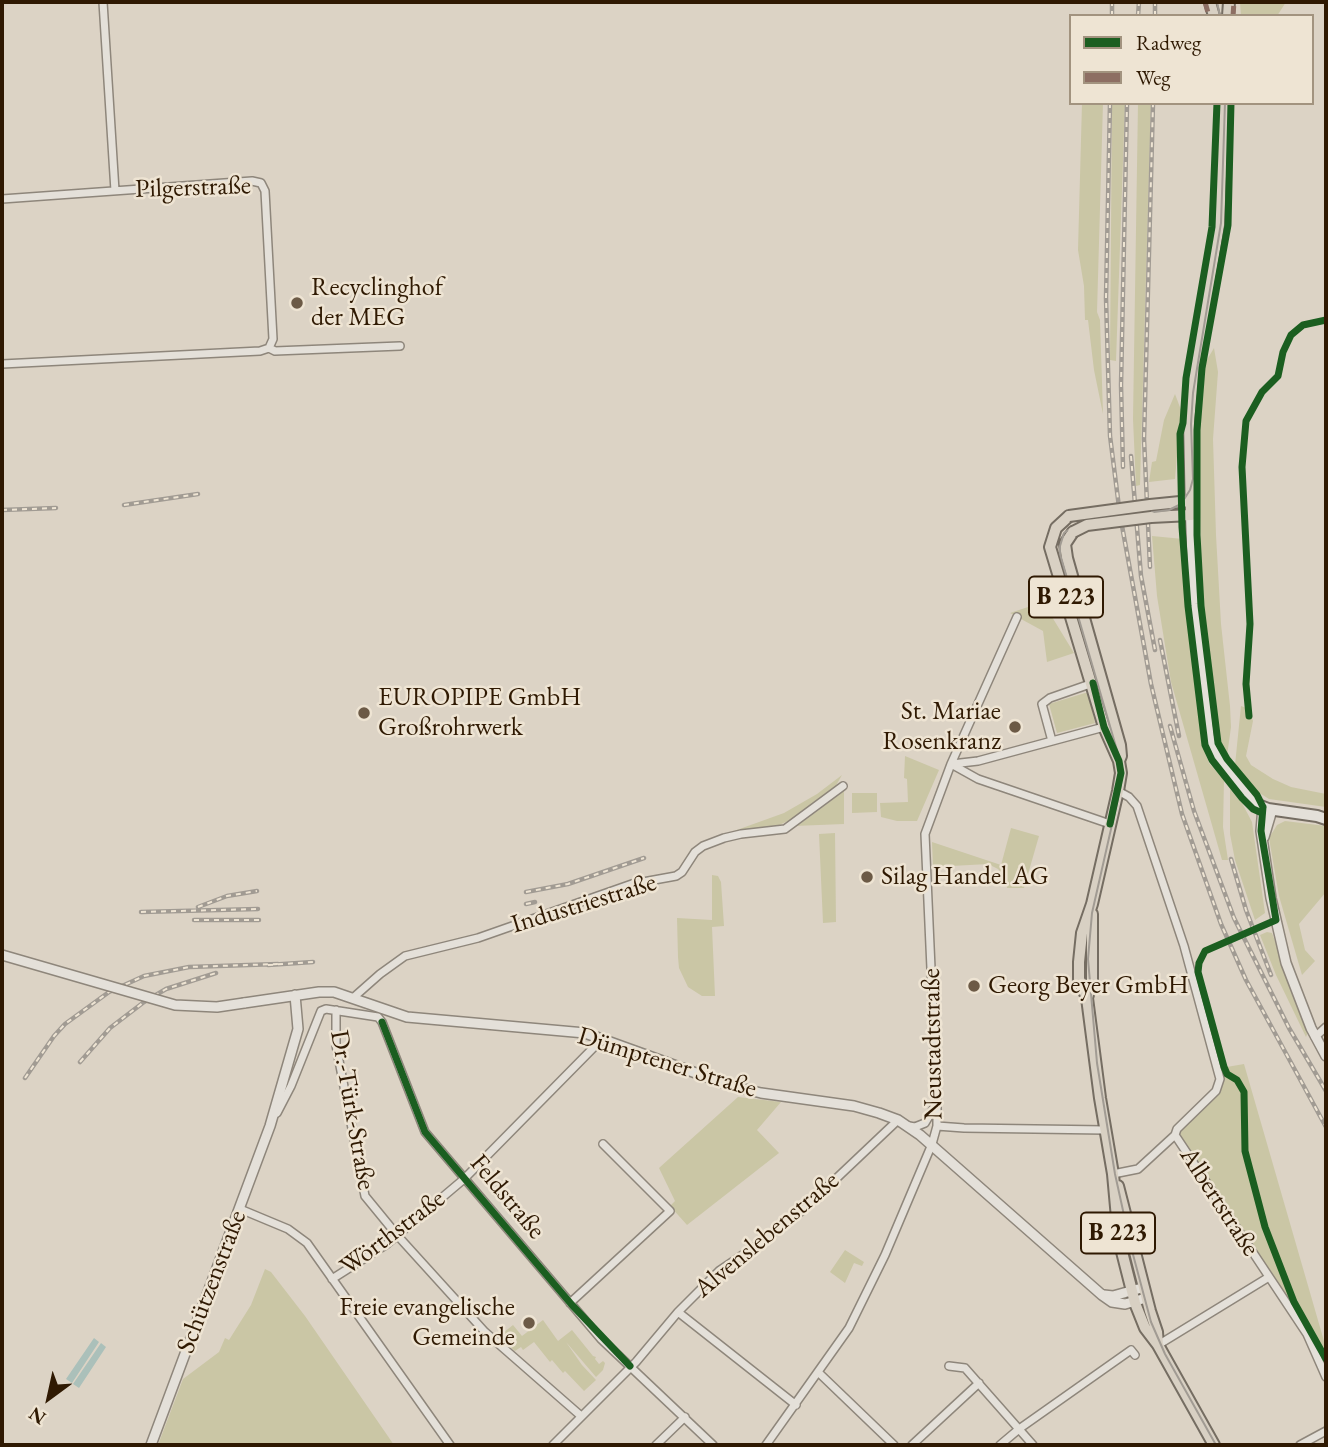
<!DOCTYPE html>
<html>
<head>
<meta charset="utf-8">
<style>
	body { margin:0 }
	#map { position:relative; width:1328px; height:1447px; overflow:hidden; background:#dcd3c5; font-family:"EB Garamond",serif }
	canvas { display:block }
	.frame { position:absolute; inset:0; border:4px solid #2f1902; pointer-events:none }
	.legend { position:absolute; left:1069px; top:14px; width:245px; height:91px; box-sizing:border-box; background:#eee4d3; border:2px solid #a2937f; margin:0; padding:9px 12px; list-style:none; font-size:21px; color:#2f1902 }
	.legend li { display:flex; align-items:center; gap:14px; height:35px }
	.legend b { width:35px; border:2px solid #a2937f }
	.north { position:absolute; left:14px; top:1363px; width:70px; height:70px; -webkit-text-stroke:5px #eee4d3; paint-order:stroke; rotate:213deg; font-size:19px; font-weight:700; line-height:28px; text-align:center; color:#2f1902 }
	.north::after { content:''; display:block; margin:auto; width:24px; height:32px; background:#2f1902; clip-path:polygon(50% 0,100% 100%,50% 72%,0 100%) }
</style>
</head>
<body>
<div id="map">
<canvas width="1328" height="1447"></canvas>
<div class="frame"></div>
<ul class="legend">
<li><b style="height:9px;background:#1b5e20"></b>Radweg</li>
<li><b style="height:9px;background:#8d6e63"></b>Weg</li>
</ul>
<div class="north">N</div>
</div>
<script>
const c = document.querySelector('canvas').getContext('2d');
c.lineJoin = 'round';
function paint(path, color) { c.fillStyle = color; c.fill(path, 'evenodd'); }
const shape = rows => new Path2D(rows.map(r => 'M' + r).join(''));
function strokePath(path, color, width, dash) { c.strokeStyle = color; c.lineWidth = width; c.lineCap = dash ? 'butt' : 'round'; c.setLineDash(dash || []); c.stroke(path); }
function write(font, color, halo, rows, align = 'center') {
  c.font = font + ' "EB Garamond",serif'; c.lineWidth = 5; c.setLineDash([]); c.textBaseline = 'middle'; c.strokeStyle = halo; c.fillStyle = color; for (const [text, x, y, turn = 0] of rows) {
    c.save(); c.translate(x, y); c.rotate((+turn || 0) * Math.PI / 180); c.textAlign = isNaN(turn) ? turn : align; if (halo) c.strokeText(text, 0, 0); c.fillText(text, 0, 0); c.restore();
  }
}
paint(shape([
	[1240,2,1286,2,1277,16,1241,16],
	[1082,103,1103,103,1097,312,1100,320,1103,414,1094,370,1088,320,1085,320,1084,286,1078,250],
	[1112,103,1125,103,1116,361,1110,360],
	[1138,103,1151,103,1140,485,1136,486,1133,419],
	[1214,348,1218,372,1213,439,1216,535,1221,624,1230,706,1231,727,1227,756,1220,743,1201,586,1199,431,1205,363],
	[1175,394,1181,410,1175,479,1149,482,1152,462,1156,461,1164,420],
	[1152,536,1183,539,1186,608,1194,678,1204,750,1209,763,1224,780,1223,827,1228,860,1222,860,1171,682,1157,596],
	[1034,605,1049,612,1074,653,1047,662,1043,631,1010,613],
	[1085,693,1088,693,1095,723,1057,733,1049,704],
	[1241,706,1249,709,1253,721,1246,756,1251,765,1273,779,1291,787,1326,794,1326,807,1269,799,1258,792,1235,765],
	[905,756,939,770,917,821,897,821,881,817,880,803,908,802,907,779,904,778],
	[842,775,834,789,790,820,775,827,734,831,784,813,817,794],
	[1230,789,1242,803,1252,822,1265,913,1255,920,1235,860,1230,834],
	[844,791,844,824,794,826,800,824],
	[852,793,877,793,877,812,852,813],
	[1285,821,1326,826,1326,892,1299,924,1305,950,1315,961,1302,975,1279,896,1269,838,1277,825],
	[1011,828,1039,836,1024,888,1007,888,1006,877,998,869,988,864,933,867,932,842,1001,865],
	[835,833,836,922,823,923,819,834],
	[712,875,718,876,721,882,724,926,712,927,715,996,702,996,688,987,679,968,678,957,677,918,712,920],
	[1267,932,1272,933,1308,1032,1306,1037,1276,975,1260,935],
	[1244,1064,1326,1348,1326,1368,1308,1329,1177,1133,1216,1092,1221,1080,1221,1068],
	[738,1097,781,1102,757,1130,779,1153,687,1225,670,1206,675,1201,659,1168],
	[845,1250,864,1262,862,1266,854,1263,845,1283,830,1272],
	[265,1269,271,1272,305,1316,394,1445,158,1445,183,1379,219,1352,225,1338,229,1340,251,1305],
	[543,1320,558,1341,572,1330,593,1356,596,1357,595,1359,599,1364,603,1361,605,1363,603,1370,596,1377,566,1342,582,1365,596,1380,584,1391,565,1371,563,1373,552,1360,550,1362,534,1342,523,1350,521,1347,515,1351,498,1337,513,1325,522,1336]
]), '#cac6a5');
paint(shape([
	[94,1338,99,1342,72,1383,66,1379],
	[101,1343,106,1347,79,1388,73,1384]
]), '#abc0ba');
const minor = shape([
	[103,2,115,191],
	[2,199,252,181,261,183,265,191,273,339,269,348],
	[2,364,260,351,269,348,275,351,400,346],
	[1052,741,1042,704,1050,698,1093,683],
	[951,764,978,779,1110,824],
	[952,764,978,761,1104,727],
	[354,997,380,974,405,956,478,938,632,884,676,876,682,872,695,852,703,846,724,838,741,834,785,829,843,786],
	[336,1010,336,1045,365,1196,397,1235,485,1332,581,1416],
	[1315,1037,1326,1027],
	[277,1113,291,1086,321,1011,326,1009,378,1017,382,1022,425,1132,601,1339,713,1445],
	[909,1126,915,1127,925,1123,935,1106],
	[937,1126,964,1128,1105,1130],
	[1175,1135,1307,1334,1326,1377],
	[1113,1174,1138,1169,1175,1135,1177,1129,1216,1091,1220,1079,1184,946,1137,806,1129,797,1118,791],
	[240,1209,288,1229,307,1243,450,1445],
	[332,1279,387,1244,464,1179,603,1038],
	[570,1303,670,1211,603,1144],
	[678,1312,796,1405],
	[1158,1345,1269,1277],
	[949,1366,965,1368,1033,1445],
	[818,1372,894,1445],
	[553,1445,636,1362,678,1312,719,1271,753,1248,803,1210,898,1120],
	[656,1445,685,1417],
	[766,1445,849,1328,885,1255,932,1144,937,1126,937,1103,925,834,951,764,1017,617],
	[912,1445,979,1383],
	[1000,1445,1019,1429,1131,1350,1135,1355],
	[1300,1445,1326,1431]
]);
const tertiary = shape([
	[1263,807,1261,831,1271,898,1286,963,1311,1028,1326,1056],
	[1264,837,1272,810],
	[244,1003,319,992,334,992,407,1017,585,1033,729,1085,761,1093,854,1106,879,1113,898,1120,920,1135,1102,1295,1112,1302,1125,1304,1146,1298],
	[1104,1295,1113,1296,1138,1289],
	[151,1445,270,1126,298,1029,295,995]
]);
const secondary = shape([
	[1191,515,1194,604,1209,737,1214,752,1258,805,1268,809,1317,816,1326,819]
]);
const primary = shape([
	[1210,2,1214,16],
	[1228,16,1229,2],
	[1150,505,1190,501],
	[1069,516,1056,528,1050,547,1104,727,1119,761],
	[1151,517,1191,515,1189,422,1193,383,1219,225,1224,103],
	[1073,532,1065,544,1067,558,1120,745,1121,756,1119,761,1121,773,1118,791,1092,904,1082,933,1079,962,1079,979,1087,998,1100,1098,1113,1174,1119,1240,1135,1303,1145,1328,1158,1345,1214,1445],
	[1087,998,1092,981,1092,914],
	[1118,1186,1150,1311,1157,1332,1158,1345]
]);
strokePath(minor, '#8e867b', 10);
strokePath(tertiary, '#8e867b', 12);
strokePath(secondary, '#756d62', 14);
strokePath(primary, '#756d62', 14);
strokePath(minor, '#e4e0d9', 7);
strokePath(tertiary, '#e4e0d9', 9);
strokePath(secondary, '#e4e0d9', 10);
strokePath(primary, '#d8d0c3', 10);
strokePath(shape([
	[1217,2,1220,16],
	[1216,1445,1165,1354,1151,1322,1131,1247,1115,1174,1097,1063,1088,959,1092,913,1121,785,1121,764,1060,554,1060,546,1064,533,1080,522,1169,510,1181,504,1190,490,1193,479,1191,424,1193,393,1221,223,1225,103]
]), '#a19b93', 2);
const rail = shape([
	[1112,16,1112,2],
	[1138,16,1139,2],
	[1155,16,1155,2],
	[1110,103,1106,298,1110,436,1120,515,1151,684,1182,814,1221,924,1246,980,1326,1127],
	[1131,456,1141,576,1155,650],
	[1123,467,1121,385,1127,103],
	[124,505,198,494],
	[2,510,56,508],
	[1150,567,1144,439,1153,103],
	[1160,640,1179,736],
	[1170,726,1194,811,1234,918,1289,1028,1326,1091],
	[1231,859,1246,910,1271,975],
	[526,892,568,884,644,858],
	[526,904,535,902],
	[198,907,227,896,257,891],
	[141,912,258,909],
	[194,920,259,920],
	[268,965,313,962],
	[80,1062,110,1028,144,1002,166,989,216,973],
	[25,1078,54,1036,65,1024,109,992,144,976,189,967,278,964]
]);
strokePath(rail, '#a19b93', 4.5);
strokePath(rail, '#eee4d3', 2, [5]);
const tertiaryBridge = shape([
	[2,955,175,1005,217,1007,244,1003]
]);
const primaryBridge = shape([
	[1069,516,1150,505],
	[1073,532,1087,525,1151,517]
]);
strokePath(tertiaryBridge, '#8e867b', 12, []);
strokePath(primaryBridge, '#756d62', 14, []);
strokePath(tertiaryBridge, '#e4e0d9', 9);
strokePath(primaryBridge, '#d8d0c3', 10);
strokePath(shape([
	[1205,2,1209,16],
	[1233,16,1234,2]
]), '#8d6e63', 5, [10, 5]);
strokePath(shape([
	[1217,103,1212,227,1186,378,1183,423,1180,434,1182,527,1188,606,1205,745,1212,760,1242,798,1253,809,1262,813],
	[1231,103,1228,225,1202,368,1197,430,1197,535,1201,606,1218,743,1227,759,1257,795,1263,807],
	[1093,683,1104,727,1119,761,1121,773,1110,824],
	[1249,716,1246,684,1250,624,1242,467,1246,421,1262,392,1278,376,1283,352,1291,335,1303,325,1326,320],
	[1263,807,1261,831,1276,920,1205,951,1199,963,1198,972,1224,1067,1227,1074,1237,1080,1244,1092,1245,1151,1265,1227,1294,1302,1326,1359],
	[382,1022,425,1132,572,1305,630,1366]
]), '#1b5e20', 7);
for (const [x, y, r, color] of [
	[297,303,7,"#6c5a46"],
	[364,713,7,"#6c5a46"],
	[1015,727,7,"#6c5a46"],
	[867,877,7,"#6c5a46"],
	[974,986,7,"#6c5a46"],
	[529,1323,7,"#6c5a46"]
]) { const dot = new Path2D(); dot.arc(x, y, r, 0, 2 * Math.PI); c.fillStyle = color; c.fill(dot); strokePath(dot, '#eee4d3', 2.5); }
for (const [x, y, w] of [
	[1066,597,74],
	[1118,1233,74]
]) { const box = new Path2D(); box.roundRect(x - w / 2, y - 20.5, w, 41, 5); c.fillStyle = '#eee4d3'; c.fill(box); strokePath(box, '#2f1902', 2); }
write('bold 24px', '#2f1902', null, [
	["B 223",1066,597],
	["B 223",1118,1233]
]);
write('26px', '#2f1902', '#eee4d3', [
	["Pilgerstraße",193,188,-2],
	["Industriestraße",584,904,-17],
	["Neustadtstraße",933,1044,-91],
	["Dümptener Straße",667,1063,17],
	["Dr.-Türk-Straße",352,1110,80],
	["Feldstraße",507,1197,50],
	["Albertstraße",1219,1202,57],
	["Wörthstraße",393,1233,-37],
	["Alvenslebenstraße",767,1235,-40],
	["Schützenstraße",212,1282,-69]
]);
write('26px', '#2f1902', '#eee4d3', [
	["Recyclinghof",311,288],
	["der MEG",311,318],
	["EUROPIPE GmbH",378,698],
	["Großrohrwerk",378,728],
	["St. Mariae",1001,712,"right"],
	["Rosenkranz",1001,742,"right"],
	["Silag Handel AG",881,877],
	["Georg Beyer GmbH",988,986],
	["Freie evangelische",515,1308,"right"],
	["Gemeinde",515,1338,"right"]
], 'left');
</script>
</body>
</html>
